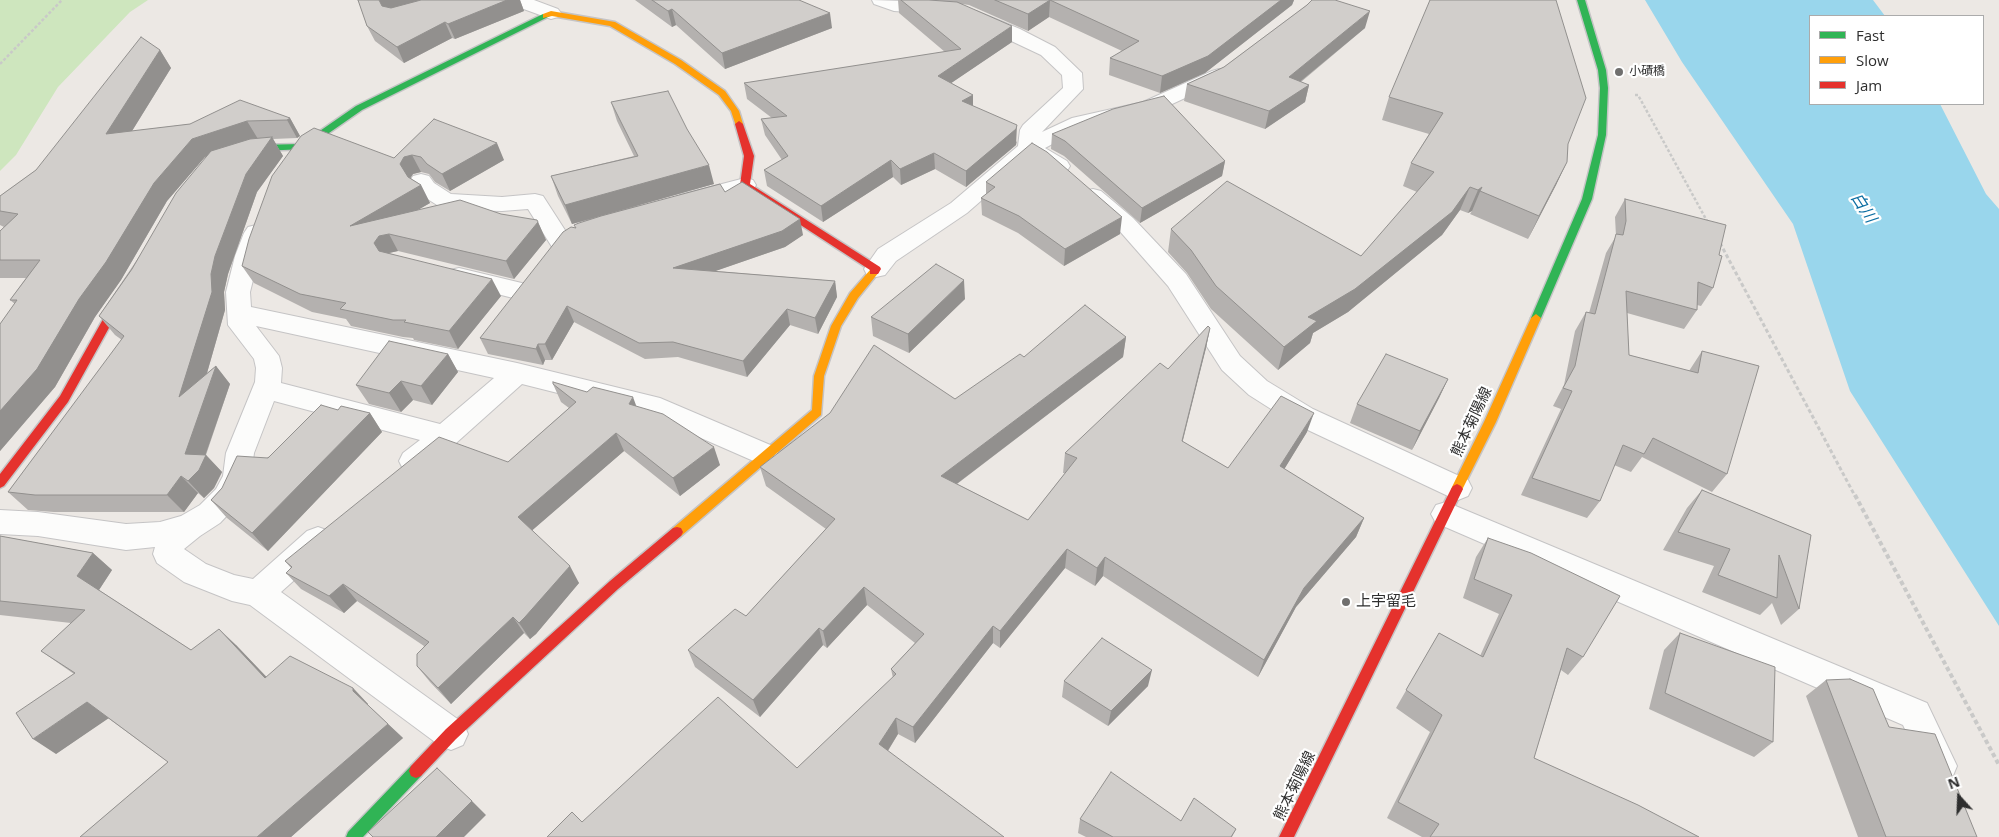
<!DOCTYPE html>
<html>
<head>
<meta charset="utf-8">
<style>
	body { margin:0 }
	#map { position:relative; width:1999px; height:837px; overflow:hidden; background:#ece8e4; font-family:"Open Sans",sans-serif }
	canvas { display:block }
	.legend { position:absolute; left:1809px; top:15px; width:175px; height:90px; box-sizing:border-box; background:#fff; border:1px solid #ababab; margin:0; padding:6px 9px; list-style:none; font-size:15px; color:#2e2e2e }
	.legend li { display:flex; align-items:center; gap:10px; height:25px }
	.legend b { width:25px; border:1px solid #ababab }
	.north { position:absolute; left:1934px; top:772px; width:50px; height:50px; -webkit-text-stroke:4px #fff; paint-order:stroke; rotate:340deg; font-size:14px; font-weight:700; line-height:20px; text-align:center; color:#2e2e2e }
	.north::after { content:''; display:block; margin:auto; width:18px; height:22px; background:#2e2e2e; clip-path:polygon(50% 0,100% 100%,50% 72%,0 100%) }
</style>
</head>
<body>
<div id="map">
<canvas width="1999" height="837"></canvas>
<ul class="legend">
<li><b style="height:6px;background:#30b455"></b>Fast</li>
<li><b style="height:6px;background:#ff9f0a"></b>Slow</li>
<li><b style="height:6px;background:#e5322d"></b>Jam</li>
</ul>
<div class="north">N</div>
</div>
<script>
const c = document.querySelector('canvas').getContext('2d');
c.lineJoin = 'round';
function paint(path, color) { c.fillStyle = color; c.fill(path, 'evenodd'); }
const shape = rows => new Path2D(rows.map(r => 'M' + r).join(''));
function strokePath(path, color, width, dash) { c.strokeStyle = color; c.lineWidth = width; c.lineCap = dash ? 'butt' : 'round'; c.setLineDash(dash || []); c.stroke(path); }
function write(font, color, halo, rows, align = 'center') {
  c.font = font + ' "Open Sans","Noto Sans JP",sans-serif'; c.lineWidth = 4.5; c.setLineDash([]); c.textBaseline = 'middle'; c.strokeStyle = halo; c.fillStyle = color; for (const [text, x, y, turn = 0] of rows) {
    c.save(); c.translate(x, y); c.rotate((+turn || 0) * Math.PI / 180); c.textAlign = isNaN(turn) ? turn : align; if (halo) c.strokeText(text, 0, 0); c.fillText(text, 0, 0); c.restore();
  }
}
paint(shape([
	[0,0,148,0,130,12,58,87,16,155,0,171]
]), '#cee6be');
paint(shape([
	[1645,0,1873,0,1885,16,1810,16,1810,104,1940,104,1986,194,1999,209,1999,626,1850,391,1793,224,1682,62]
]), '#99d6ec');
const street = shape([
	[508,0,534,0,558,9,561,13,558,17,551,19,510,4,508,0],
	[872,0,935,2,942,4,944,8,942,12,935,14,894,11,874,4,872,0],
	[976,11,1020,29,1055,47,1082,73,1083,89,1042,132,1072,118,1143,102,1212,71,1219,69,1226,71,1229,75,1226,79,1157,111,1087,128,1069,135,1045,148,1067,161,1070,166,1067,171,1059,173,1051,171,1030,158,967,213,896,261,885,275,876,277,867,275,864,269,878,249,951,203,1018,146,1020,130,1023,125,1063,88,1062,75,1041,55,969,21,966,17,969,13,976,11],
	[421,174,429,176,434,183,451,194,502,197,535,194,543,196,572,241,568,247,560,249,552,247,528,209,502,211,463,210,437,205,418,193,410,181,413,176,421,174],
	[745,178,753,180,756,185,753,190,688,207,680,205,677,200,680,195,745,178],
	[1093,189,1101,191,1133,218,1186,274,1240,356,1267,381,1313,409,1468,480,1472,488,1468,496,1458,500,1448,496,1293,423,1249,395,1222,370,1168,286,1117,228,1085,201,1082,196,1085,191,1093,189],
	[256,225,264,227,268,233,259,256,250,292,251,307,517,363,660,398,775,447,779,455,775,463,765,466,653,417,522,384,455,444,423,469,413,472,403,469,399,461,403,453,420,440,274,401,254,453,251,476,237,505,220,523,200,536,184,549,206,564,234,575,253,579,307,531,318,527,329,531,333,540,329,549,281,592,463,723,468,734,463,745,451,750,439,745,250,605,232,601,184,582,157,563,153,554,155,547,126,550,38,536,0,534,0,510,38,512,126,524,160,522,181,516,200,505,216,489,223,476,226,453,255,382,256,368,254,359,228,325,226,292,235,256,244,233,248,227,256,225],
	[256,326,494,378,440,424,281,383,282,368,279,356,256,326],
	[459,268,530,285,533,291,530,297,521,300,450,282,447,276,450,270,459,268],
	[1446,502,1927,703,1957,766,1952,778,1940,783,1928,778,1903,725,1436,523,1431,514,1436,505,1446,502]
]);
const fast = shape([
	[1577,0,1585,0,1606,70,1608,88,1606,135,1592,199,1541,318,1536,322,1531,318,1582,199,1598,135,1600,88,1598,70,1577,0],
	[543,14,550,16,362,110,306,149,260,151,241,158,236,155,259,145,301,144,356,106,543,14],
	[416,764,421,766,423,771,421,776,363,837,346,837,348,832,411,766,416,764]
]);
const slow = shape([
	[551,11,615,22,681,60,725,91,739,111,743,124,739,127,736,126,731,111,719,95,675,64,610,26,552,16,543,18,543,14,551,11],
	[874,269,879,272,858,298,841,326,824,376,821,415,681,536,677,537,673,536,671,532,673,528,812,410,814,376,831,326,850,293,870,270,874,269],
	[1536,314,1541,318,1496,422,1461,492,1453,492,1451,489,1484,422,1531,318,1536,314]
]);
const jam = shape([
	[739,121,743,124,754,156,750,184,880,267,881,269,878,274,870,274,870,270,742,187,740,185,744,156,735,124,739,121],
	[127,290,132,294,110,326,68,402,4,486,0,488,0,474,60,396,102,321,123,291,127,290],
	[1457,484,1461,486,1463,489,1294,837,1279,837,1451,489,1453,486,1457,484],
	[677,527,681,528,683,532,681,536,618,589,456,739,421,776,416,778,411,776,409,771,411,766,446,729,610,581,673,528,677,527]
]);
strokePath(street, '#c5c4c5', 2);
strokePath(fast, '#c5c4c5', 3);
strokePath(slow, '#c5c4c5', 3);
strokePath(jam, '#c5c4c5', 3);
strokePath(shape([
	[0,64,62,0],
	[1635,95,1638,95,1707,221]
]), '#c9c9c8', 2.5, [3, 2]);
strokePath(shape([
	[1706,220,1708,223],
	[1720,243,1855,496]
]), '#c9c9c8', 3, [4, 2.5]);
strokePath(shape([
	[1855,495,1999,765]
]), '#c9c9c8', 4, [4.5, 3]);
paint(street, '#fcfcfb');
paint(fast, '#30b455');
paint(slow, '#ff9f0a');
paint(jam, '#e5322d');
paint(shape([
	[358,0,520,0,524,11,455,39,452,38,404,63,375,41,367,26],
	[635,0,799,0,832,28,725,69,676,25,672,27],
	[898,0,1294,0,1292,5,1205,73,1160,93,1109,75,1110,58,1122,51,1049,17,1028,31,969,5,962,4,1012,42,951,83,973,95,973,106,1017,142,1016,145,966,187,935,169,901,185,893,177,823,222,767,186,764,170,782,160,765,135,761,119,772,118,747,99,744,83,945,52,899,13],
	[1307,5,1365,28,1301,82,1309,85,1305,102,1265,129,1184,101,1187,84,1224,67],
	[160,50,171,68,132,131,190,124,290,118,300,136,297,138,273,139,283,156,257,192,228,274,224,292,225,310,207,373,216,366,230,384,206,455,222,472,214,488,204,498,198,493,184,512,54,512,28,510,8,492,122,340,115,335,99,316,207,156,205,157,167,201,121,280,95,317,55,387,0,451,0,324,15,304,10,300,26,278,0,278,0,231,4,227,0,225,0,196,36,170],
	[1389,97,1568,144,1567,162,1556,185,1528,239,1470,214,1472,211,1468,213,1460,210,1442,235,1348,312,1313,333,1310,343,1278,370,1211,309,1187,273,1168,252,1171,229,1361,256,1417,192,1403,186,1411,163,1429,134,1382,120],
	[611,102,714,184,636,206,725,192,803,235,785,247,715,271,835,281,837,297,818,334,790,325,747,377,678,357,645,359,574,322,552,360,545,360,543,365,488,354,480,338,576,228,588,220,572,224,558,196,551,176,634,156,617,121],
	[434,119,504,160,450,191,435,182,429,174,421,172,413,174,410,178,421,185,430,203,417,210,501,214,538,222,546,240,514,279,398,251,389,253,501,296,458,349,414,340,413,338,403,337,351,326,346,319,312,312,254,283,242,266,394,158],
	[1052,134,1225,161,1222,176,1140,223,1064,156,1051,149],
	[986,182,1120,234,1064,266,1018,233,982,215,981,198,986,194],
	[1625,199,1719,255,1713,288,1701,306,1697,305,1697,310,1684,329,1627,313,1629,355,1689,371,1702,351,1727,474,1712,492,1642,457,1631,472,1614,465,1600,501,1587,518,1521,495,1561,409,1553,406,1564,385,1575,331,1586,312,1589,313,1606,253,1616,236,1615,217],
	[965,299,909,353,873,336,871,317],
	[1210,328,1206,348,1182,441,1228,468,1307,432,1284,469,1364,518,1356,537,1296,607,1258,677,1103,576,1095,586,1065,568,1000,648,993,643,915,743,898,734,888,751,582,822,797,768,893,678,891,669,915,643,867,605,827,648,823,645,760,717,695,667,688,650,746,616,826,529,766,486,760,467,955,399,1024,357,1126,337,1123,357,957,484,1028,520,1065,473,1063,473,1065,453,1168,369],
	[448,354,458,372,432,405,413,400,401,412,369,404,356,385],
	[1448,379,1439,398,1412,450,1350,423,1357,404],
	[553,384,637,407,720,465,680,496,624,451,532,530,579,583,536,634,530,639,524,633,451,704,430,682,417,666,424,646,357,601,344,613,301,589,286,573,291,568,285,561,508,462,569,408,561,402],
	[338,410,370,413,382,432,268,551,227,518,211,500,222,488],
	[1702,490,1811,535,1799,609,1781,625,1772,603,1760,615,1702,592,1714,566,1663,550,1687,508],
	[0,536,93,553,112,570,99,590,191,650,236,645,266,677,353,688,368,704,368,705,403,738,291,837,80,837,168,762,108,718,56,754,74,674,41,651,71,623,0,615],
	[1488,538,1583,657,1568,675,1561,670,1534,758,1699,837,1422,837,1387,818,1430,732,1396,708,1439,633,1480,656,1499,614,1463,598,1476,557],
	[1680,633,1773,742,1754,757,1649,709,1664,650],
	[1826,680,1889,727,1977,837,1858,837,1806,696],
	[1064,681,1148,686,1108,726,1062,697],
	[1080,819,1181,821,1236,829,1232,837,1086,837,1078,833]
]), '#b4b1af');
paint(shape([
	[379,0,426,0,386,16],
	[507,0,520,0,524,11,455,39,448,24],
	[1050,0,1049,17,1028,31,1028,14],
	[1281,0,1294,0,1292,5,1205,73,1160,93,1162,76],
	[672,9,676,25,672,27,668,11],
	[1370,11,1365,28,1285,94,1289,77],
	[830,13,832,28,725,69,722,53],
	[445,22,452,38,404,63,397,47],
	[1012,26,1012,42,938,92,938,76],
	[160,50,171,68,119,152,106,134],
	[1309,85,1305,102,1265,129,1269,111],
	[973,95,973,111,962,101],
	[290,118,300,136,297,138,287,120],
	[247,121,258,139,205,157,167,201,121,280,95,317,55,387,0,451,0,411,79,299,154,183,192,139],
	[1017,125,1016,145,966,187,966,171],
	[272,137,283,156,257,192,228,274,224,292,225,310,195,415,179,397,215,256,246,174],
	[497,143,504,160,450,191,442,174],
	[934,153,935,169,901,185,900,169],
	[412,155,421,172,413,174,408,182,400,164,404,157],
	[891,160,893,177,823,222,821,206],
	[1225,161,1222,176,1140,223,1142,208],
	[1567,162,1556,185,1528,239,1539,216],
	[709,165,714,184,572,224,565,205],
	[421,185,430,203,360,244,350,226],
	[1470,187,1460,210,1442,235,1348,312,1313,333,1310,343,1278,370,1284,347,1308,317],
	[1482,187,1472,211,1468,213,1478,190],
	[1122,217,1120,234,1064,266,1065,249],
	[800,219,803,235,785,247,678,284,673,268],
	[538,222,546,240,514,279,506,261],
	[389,234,398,251,389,253,384,260,374,243,379,236],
	[492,279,501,296,458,349,449,331],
	[964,280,965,299,909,353,908,334],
	[835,281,837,297,818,334,815,318],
	[567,306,574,322,552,360,545,344],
	[787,309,790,325,747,377,743,361],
	[1210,328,1206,348,1178,460,1182,441],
	[1126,337,1123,357,942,495,941,476],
	[538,344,545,360,543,365,536,349],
	[448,354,458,372,432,405,421,386],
	[216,366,230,384,205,456,206,455,222,472,214,488,204,498,188,481,185,454],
	[1448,379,1439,398,1412,450,1420,431],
	[401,381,413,400,401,412,389,393],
	[633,397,640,416,629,404],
	[370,413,382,432,268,551,252,533],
	[1314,413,1307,432,1274,486,1280,466],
	[616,433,624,451,528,534,518,517],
	[714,447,720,465,680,496,673,478],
	[181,476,198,493,184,512,167,495],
	[1364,518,1356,537,1296,607,1258,677,1264,660,1304,588],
	[1067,549,1065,568,1000,648,1000,631],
	[93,553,112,570,97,593,77,576],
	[1105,557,1103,576,1095,586,1097,568],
	[570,566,579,583,536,634,530,639,519,623],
	[343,584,357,601,344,613,329,596],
	[864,587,867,605,827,648,823,631],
	[513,617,524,633,451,704,438,688],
	[993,626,993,643,915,743,913,727],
	[819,628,823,645,760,717,753,700],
	[219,629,236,645,282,693,265,678],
	[1152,670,1148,686,1108,726,1111,711],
	[353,688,368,704,368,706,353,691],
	[87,702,109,718,56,754,33,739],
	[896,718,898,734,882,760,879,744],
	[388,724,403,738,291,837,257,837],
	[472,801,486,815,464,837,436,837]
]), '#92908e');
const building = shape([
	[358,0,379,0,382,6,391,8,421,0,507,0,448,24,445,22,397,47,367,26,358,0],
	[652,0,799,0,830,13,722,53,672,9,668,11,652,0],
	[901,0,929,0,957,2,1012,26,938,76,973,95,962,101,1017,125,1016,129,966,171,934,153,900,169,891,160,821,206,764,170,788,156,761,119,787,116,744,83,961,49,901,0],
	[995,0,1050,0,1028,14,995,0],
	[1050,0,1281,0,1208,56,1162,76,1110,58,1139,41,1050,0],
	[1312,0,1335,0,1370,11,1289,77,1309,85,1269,111,1187,84,1224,67,1307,5,1312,0],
	[1430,0,1556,0,1586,98,1568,144,1567,162,1539,216,1480,191,1482,187,1478,190,1470,187,1452,212,1355,289,1308,317,1317,321,1284,347,1216,286,1191,250,1171,229,1227,181,1361,256,1434,172,1411,163,1443,113,1389,97,1430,0],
	[141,37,160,50,106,134,190,124,240,100,290,118,287,120,247,121,192,139,154,183,106,262,79,299,37,369,0,411,0,324,17,300,10,300,40,260,0,260,0,231,18,214,0,211,0,196,36,170,141,37],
	[668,91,687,129,709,165,565,205,551,176,638,156,611,102,668,91],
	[1164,96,1225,161,1142,208,1065,141,1052,134,1113,109,1164,96],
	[434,119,497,143,442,174,427,164,421,157,412,155,404,157,400,164,408,177,421,185,350,226,460,200,501,214,537,220,538,222,506,261,389,234,379,236,374,243,379,251,492,279,449,331,404,322,406,320,393,320,340,309,346,303,300,294,242,266,249,239,272,176,301,136,314,128,394,158,434,119],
	[272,137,246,174,215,256,211,274,212,292,179,397,216,366,185,454,206,455,199,470,188,481,181,476,167,495,35,495,8,492,124,336,99,316,132,269,176,193,211,151,250,139,272,137],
	[1032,143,1047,152,1122,217,1065,249,1019,216,981,198,995,187,986,182,1032,143],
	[742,182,800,219,782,231,673,268,835,281,815,318,787,309,743,361,673,342,639,343,567,306,545,344,538,344,536,349,480,338,563,232,571,227,576,228,574,225,579,223,601,216,720,184,725,192,742,182],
	[1625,199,1726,225,1719,255,1722,256,1713,288,1698,282,1697,310,1626,291,1629,355,1698,373,1702,351,1759,366,1727,474,1653,438,1644,454,1623,445,1600,501,1532,478,1572,391,1563,388,1575,366,1586,312,1595,314,1616,234,1623,235,1626,221,1625,199],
	[936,264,964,280,908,334,871,317,936,264],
	[1085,305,1126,337,941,476,1028,520,1077,458,1065,453,1160,363,1168,369,1208,326,1210,328,1182,441,1228,468,1281,396,1314,413,1280,466,1364,518,1304,588,1264,660,1105,557,1097,568,1067,549,1000,631,993,626,913,727,896,718,879,744,1004,837,547,837,572,812,582,822,718,697,797,768,896,674,891,669,924,634,864,587,823,631,819,628,753,700,688,650,735,609,746,616,835,519,760,467,830,413,874,345,955,399,1020,354,1024,357,1085,305],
	[389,341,448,354,421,386,401,381,389,393,356,385,389,341],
	[1386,354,1448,379,1420,431,1357,404,1386,354],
	[553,382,587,392,593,387,633,397,629,404,663,414,714,447,673,478,616,433,518,517,570,566,525,617,519,623,513,617,438,688,417,666,417,654,429,642,343,584,329,596,286,573,292,567,285,561,439,437,508,462,576,402,553,384,553,382],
	[321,405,338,410,341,406,370,413,252,533,211,500,222,488,237,456,268,458,321,405],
	[1702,490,1811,535,1799,609,1779,555,1777,598,1718,575,1730,549,1678,532,1702,490],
	[0,536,93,553,77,576,191,650,219,629,265,678,290,656,353,688,353,691,388,724,257,837,80,837,168,762,87,702,33,739,16,713,75,673,41,651,85,610,0,601,0,536],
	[1488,538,1531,553,1620,596,1583,657,1567,648,1534,758,1638,805,1699,837,1430,837,1439,824,1398,802,1442,715,1406,690,1439,633,1483,657,1512,595,1474,579,1488,538],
	[1680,633,1775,667,1773,742,1665,693,1680,633],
	[1102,638,1152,670,1111,711,1064,681,1102,638],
	[1850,679,1873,689,1889,727,1935,734,1977,837,1886,837,1826,680,1850,679],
	[437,768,472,801,436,837,373,837,368,832,437,768],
	[1111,772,1181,821,1194,798,1236,829,1231,837,1113,837,1080,819,1111,772]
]);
paint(building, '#d1cecb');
strokePath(building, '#92908e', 1);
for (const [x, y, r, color] of [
	[1619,72,5,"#706f6e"],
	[1346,602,5,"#706f6e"]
]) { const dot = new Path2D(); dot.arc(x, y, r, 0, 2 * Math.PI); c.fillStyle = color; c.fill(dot); strokePath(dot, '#fff', 2); }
write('12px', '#2e2e2e', '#fff', [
	["小磧橋",1629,72]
], 'left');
write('15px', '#2e2e2e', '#fff', [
	["熊本菊陽線",1472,422,-65],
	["熊本菊陽線",1295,786,-64]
]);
write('15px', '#2e2e2e', '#fff', [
	["上宇留毛",1356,602]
], 'left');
write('italic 16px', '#0d6fa3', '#fff', [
	["白川",1863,208,57]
]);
</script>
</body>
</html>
